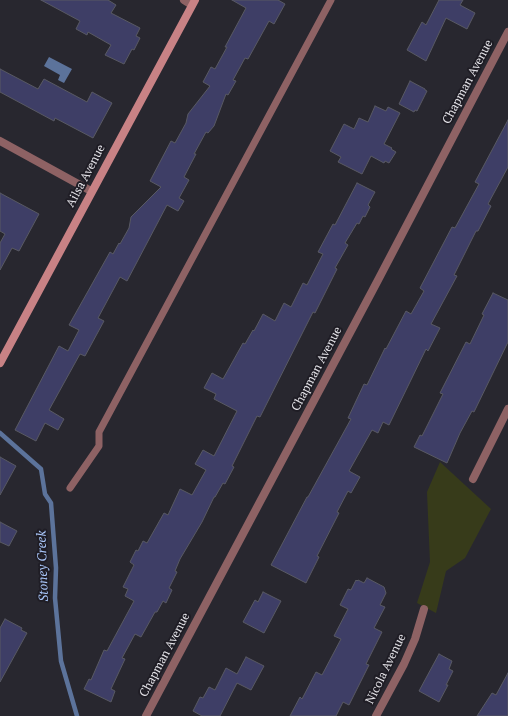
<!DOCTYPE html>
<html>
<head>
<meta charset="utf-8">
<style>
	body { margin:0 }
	canvas { display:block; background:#28272f }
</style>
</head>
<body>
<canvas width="508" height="716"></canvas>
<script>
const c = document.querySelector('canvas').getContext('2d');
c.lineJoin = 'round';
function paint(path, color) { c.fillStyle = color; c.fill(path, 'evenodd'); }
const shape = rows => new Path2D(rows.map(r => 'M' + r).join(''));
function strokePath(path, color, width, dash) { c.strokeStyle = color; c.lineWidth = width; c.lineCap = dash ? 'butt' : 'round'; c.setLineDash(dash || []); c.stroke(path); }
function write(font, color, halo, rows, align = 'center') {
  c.font = font + ' "PT Serif",serif'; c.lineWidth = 4; c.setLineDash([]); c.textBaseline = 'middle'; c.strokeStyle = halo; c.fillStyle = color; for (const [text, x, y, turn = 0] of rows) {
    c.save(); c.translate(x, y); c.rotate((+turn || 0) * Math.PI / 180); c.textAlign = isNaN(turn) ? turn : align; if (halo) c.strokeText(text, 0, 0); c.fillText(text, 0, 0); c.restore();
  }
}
paint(shape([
	[440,462,491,509,465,558,446,571,436,613,417,603,430,562,427,492]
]), '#373b1a');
paint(shape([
	[49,57,72,69,64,83,58,80,60,75,44,66]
]), '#5c739b');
strokePath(shape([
	[0,433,41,469,45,494,51,503,56,568,55,598,61,661,77,716]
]), '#5c739b', 4.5);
const building = shape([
	[41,0,108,0,116,5,111,13,140,28,136,36,140,38,134,50,132,49,124,64,105,55,111,45,88,32,87,35,76,29,80,21,41,0],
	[232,0,278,0,285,4,274,24,269,21,248,59,245,58,233,80,236,81,228,95,226,94,214,126,208,133,206,132,194,154,196,154,184,177,189,180,179,198,184,201,178,211,167,205,127,281,120,277,98,318,104,321,85,356,80,354,49,410,64,419,58,430,45,423,36,441,15,430,59,346,68,351,79,330,69,325,110,252,113,254,119,243,120,244,129,228,131,217,161,187,150,181,171,141,175,143,186,123,188,114,210,86,203,82,211,67,215,69,227,47,225,47,246,8,232,0],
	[439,0,463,0,460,5,475,13,467,29,446,18,426,61,407,50,422,22,426,25,439,0],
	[0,69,38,89,44,79,87,102,92,92,112,103,93,138,55,118,54,121,0,92,0,69],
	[410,81,425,89,425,90,427,91,417,111,415,110,414,112,399,104,410,81],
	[375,106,386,111,388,107,400,113,384,144,392,148,391,149,396,152,389,163,385,161,384,163,371,156,362,174,338,162,341,157,330,151,344,124,354,129,359,118,368,122,375,106],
	[508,120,508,167,488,204,491,206,478,231,476,231,454,275,457,276,431,324,440,328,428,351,426,349,389,425,383,422,378,433,372,430,349,471,360,477,351,493,348,491,337,512,339,513,317,556,319,557,306,583,271,565,307,497,308,497,351,419,348,418,364,384,367,385,385,348,386,349,406,311,411,314,424,291,420,288,452,227,455,228,479,184,475,182,508,120],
	[357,183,375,192,368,205,370,207,365,217,363,216,359,224,357,223,345,243,348,245,335,268,337,269,315,313,313,312,260,417,257,416,232,466,234,467,225,484,223,483,215,497,214,497,202,522,180,559,175,571,177,572,169,588,172,590,166,603,163,601,157,612,155,612,141,637,135,634,122,658,125,659,111,689,115,691,111,702,84,689,89,679,91,680,104,650,107,651,134,601,125,596,128,589,123,587,134,565,130,562,136,550,138,551,143,541,147,543,164,513,168,515,180,489,192,495,206,470,195,464,203,450,214,456,237,411,214,399,216,394,204,388,212,373,223,379,243,343,245,344,253,330,254,331,263,314,275,321,284,303,291,307,303,283,307,285,323,254,318,252,333,224,335,225,357,183],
	[0,193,39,214,19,251,12,248,0,270,0,243,5,234,0,231,0,193],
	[493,293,508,300,508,342,474,412,472,411,460,433,447,463,414,447,420,435,422,436,443,394,440,393,466,342,470,344,484,315,482,314,493,293],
	[0,457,16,466,0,495,0,457],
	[0,522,17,531,9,546,0,542,0,522],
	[367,578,384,587,386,593,380,605,385,607,374,628,382,632,366,664,369,665,349,705,343,702,336,716,290,716,300,697,302,699,316,672,322,675,341,639,334,636,348,609,340,605,348,589,351,590,356,580,357,581,358,580,364,583,367,578],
	[263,592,281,601,264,633,243,622,255,600,258,602,263,592],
	[5,619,22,628,21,630,27,633,0,682,0,628,5,619],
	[439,654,452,661,449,669,453,671,446,685,448,685,439,702,419,691,439,654],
	[246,657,264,666,251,690,237,683,220,716,202,716,193,711,200,697,203,698,209,687,215,690,226,668,237,674,246,657],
	[508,673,508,716,477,716,492,693,496,695,508,673]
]);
paint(building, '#3e3e66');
strokePath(building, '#585963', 1);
strokePath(shape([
	[70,488,99,446,99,432,106,419,331,0]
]), '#8e6264', 7);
strokePath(shape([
	[184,0,192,5],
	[0,141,91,191],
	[473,479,508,409],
	[146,716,377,282,508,32],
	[376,716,404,664,415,639,424,609]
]), '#8e6264', 8);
strokePath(shape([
	[0,363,195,0]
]), '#c88285', 8);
write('12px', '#e3e2e7', '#1f1d25', [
	["Chapman Avenue",468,82,-62],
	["Ailsa Avenue",86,176,-62],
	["Chapman Avenue",317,369,-62],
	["Chapman Avenue",165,655,-62],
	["Nicola Avenue",386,669,-64]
]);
write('italic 13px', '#a9c6f9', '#1f1d25', [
	["Stoney Creek",43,566,-92]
]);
</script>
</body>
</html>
